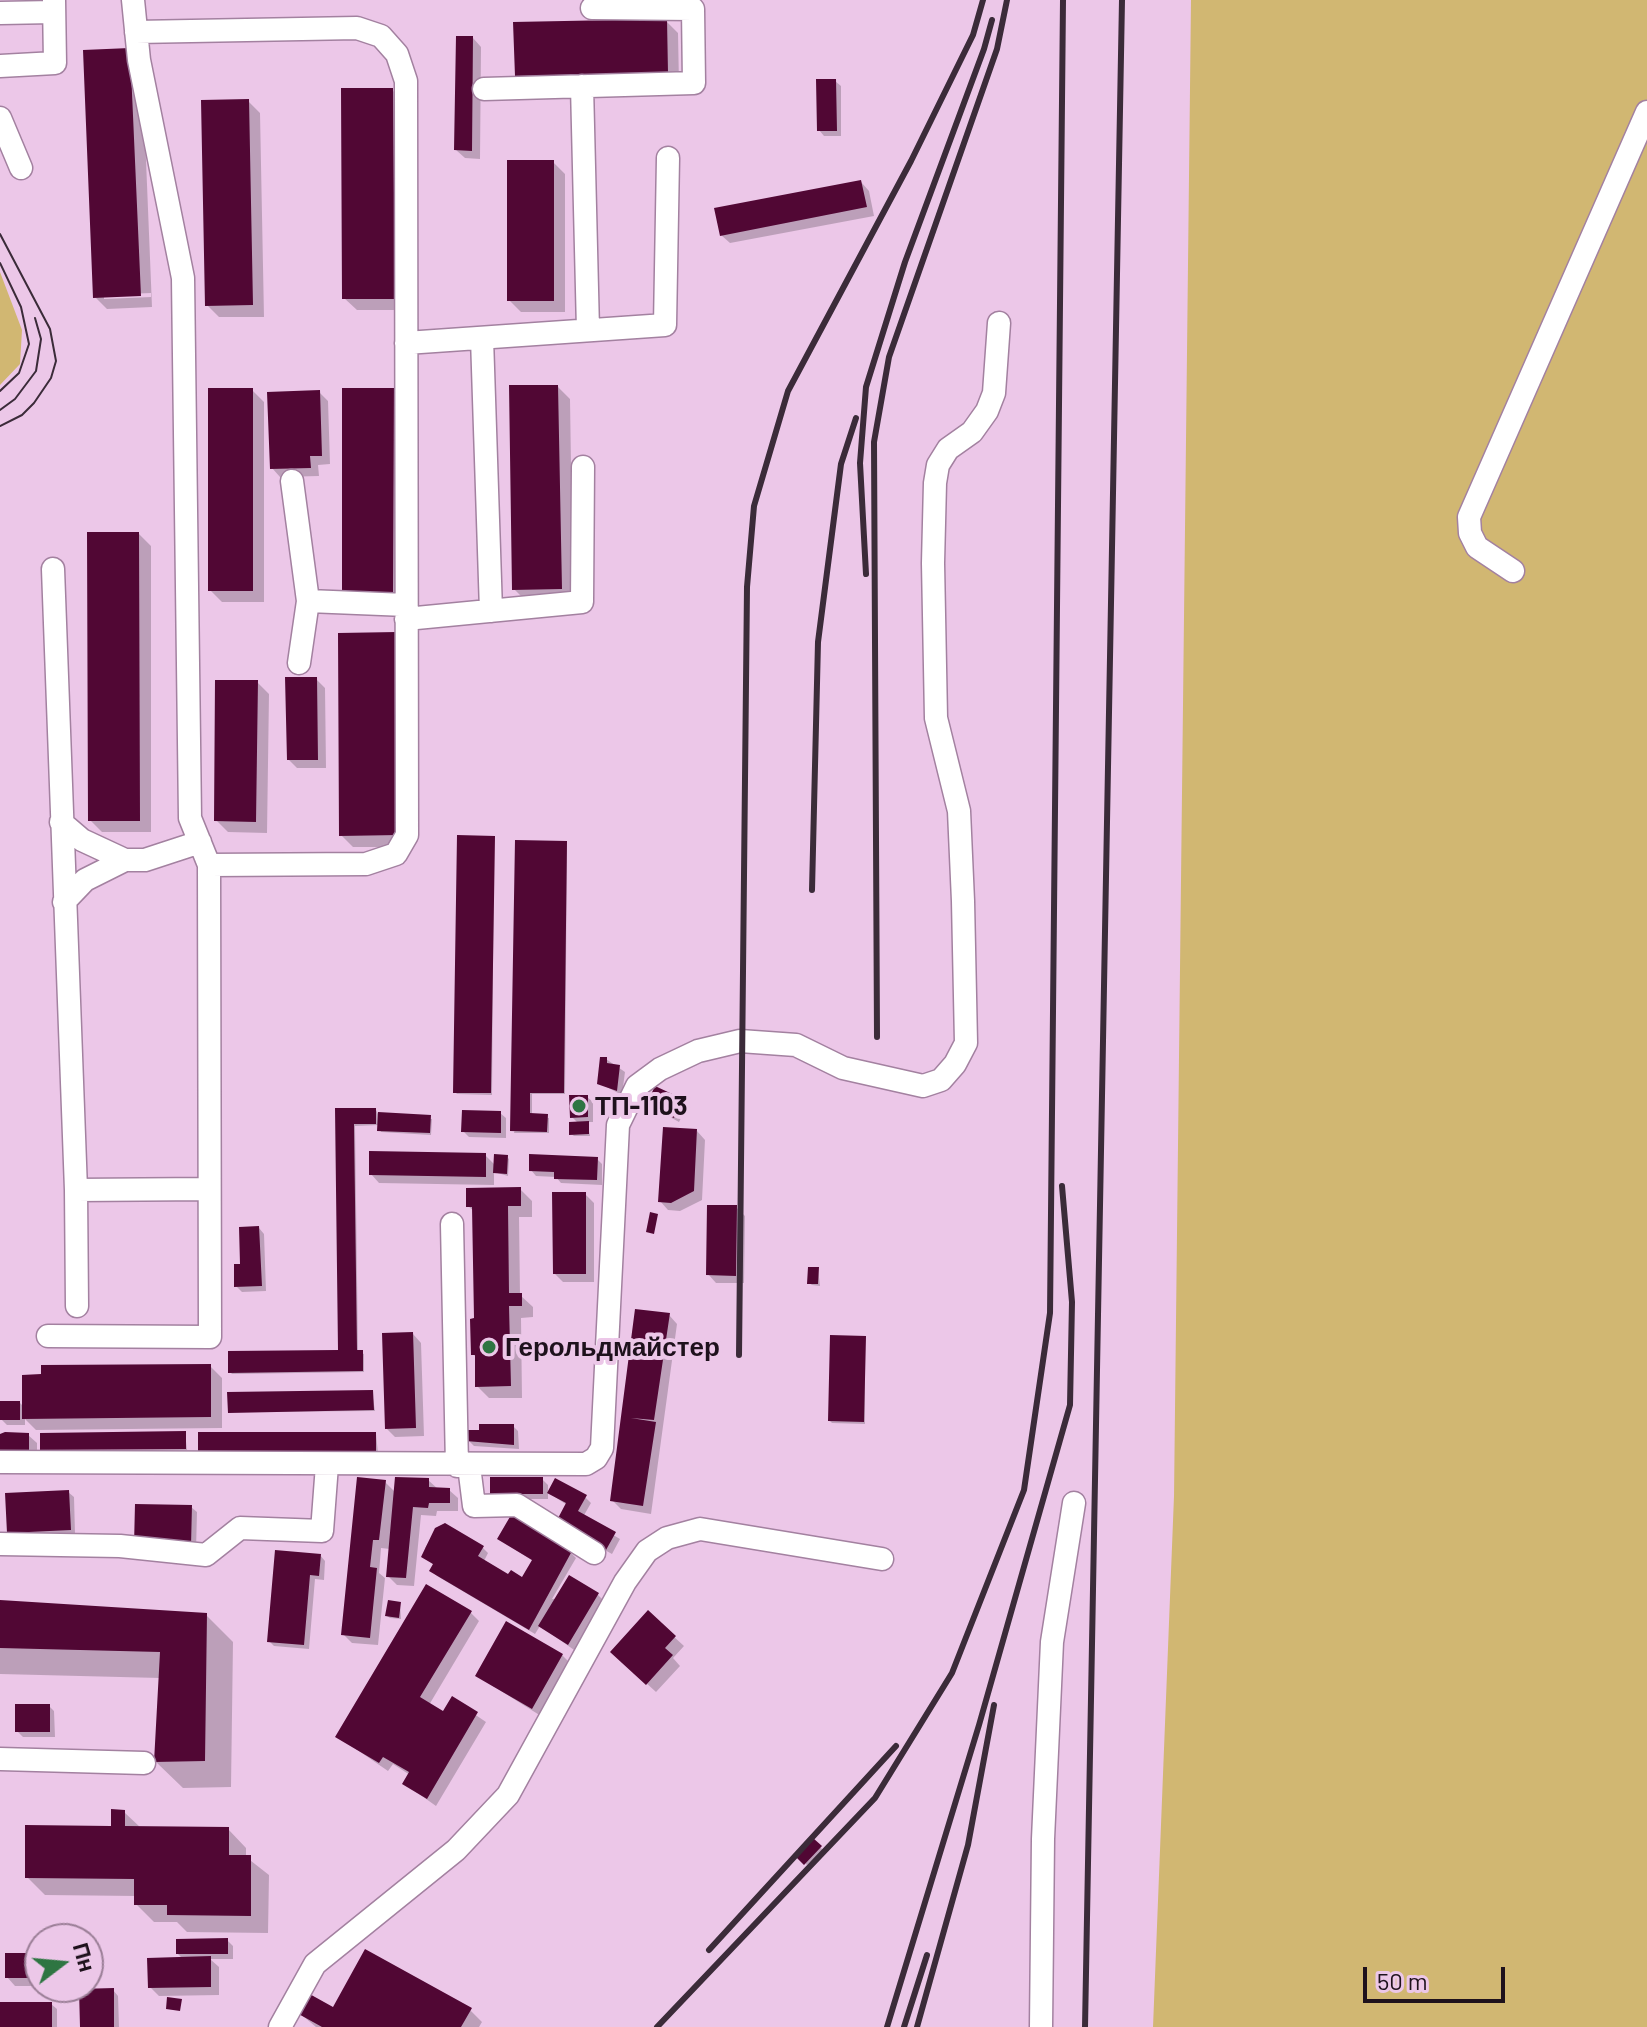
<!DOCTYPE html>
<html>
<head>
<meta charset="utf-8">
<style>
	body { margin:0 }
	#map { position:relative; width:1647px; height:2027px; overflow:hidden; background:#ecc7e8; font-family:Barlow,sans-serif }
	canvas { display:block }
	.north { position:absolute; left:24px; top:1923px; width:80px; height:80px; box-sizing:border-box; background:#ecc7e8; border:2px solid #9a7e96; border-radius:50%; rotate:74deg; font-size:22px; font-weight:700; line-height:32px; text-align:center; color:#1e111c }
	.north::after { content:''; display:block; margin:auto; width:28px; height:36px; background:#2e7542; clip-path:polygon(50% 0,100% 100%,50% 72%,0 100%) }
	.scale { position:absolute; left:1363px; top:1967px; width:142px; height:36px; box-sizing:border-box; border:4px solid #1e111c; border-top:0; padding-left:10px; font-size:24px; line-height:28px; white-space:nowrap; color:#1e111c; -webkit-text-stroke:6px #ecc7e8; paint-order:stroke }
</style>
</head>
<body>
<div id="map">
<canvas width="1647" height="2027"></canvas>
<div class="north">Пн</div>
<div class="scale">50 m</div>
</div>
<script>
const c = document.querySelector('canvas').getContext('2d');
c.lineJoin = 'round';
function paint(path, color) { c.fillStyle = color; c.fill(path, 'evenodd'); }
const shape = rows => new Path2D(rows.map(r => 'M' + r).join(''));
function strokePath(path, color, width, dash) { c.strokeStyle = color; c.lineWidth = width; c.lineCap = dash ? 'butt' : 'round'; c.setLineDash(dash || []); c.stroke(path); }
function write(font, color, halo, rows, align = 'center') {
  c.font = font + ' Barlow,sans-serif'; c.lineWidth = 8; c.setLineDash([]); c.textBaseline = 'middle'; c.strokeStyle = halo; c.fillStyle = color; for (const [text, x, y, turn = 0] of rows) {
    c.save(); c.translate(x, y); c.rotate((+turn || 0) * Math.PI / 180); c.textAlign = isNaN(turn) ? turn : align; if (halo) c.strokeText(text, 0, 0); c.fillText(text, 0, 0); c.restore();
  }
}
paint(shape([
	[1191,0,1647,0,1647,2027,1153,2027,1174,1496],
	[0,272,22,330,20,364,0,385]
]), '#d1b772');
paint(shape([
	[666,21,678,33,679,84,529,87,517,75],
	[473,38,481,47,480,159,465,158,456,150],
	[85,52,142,62,152,307,107,309,95,297],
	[151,293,151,297,104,299,104,295],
	[835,81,841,86,841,136,824,136,819,130],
	[392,90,405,102,406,310,357,310,344,298],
	[248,101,260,113,264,317,219,317,207,305],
	[553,162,565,174,565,312,521,312,509,300],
	[861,182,869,191,874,216,730,243,721,235],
	[558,387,570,399,573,600,526,601,514,589],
	[252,390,264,402,264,602,222,602,210,590],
	[344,390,393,390,405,402,405,603,356,603],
	[319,392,328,401,330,464,318,465,319,476,280,477,272,468],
	[139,534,151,546,151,832,102,832,90,820],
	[340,635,410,847,353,847,341,835],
	[316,679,325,688,326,768,297,768,289,760],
	[257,682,269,694,267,833,228,832,216,820],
	[494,838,492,1095,457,1094,455,1092],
	[567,843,565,1094,532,1094,532,1115,549,1118,549,1133,514,1133],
	[606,1059,625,1072,622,1095,599,1083],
	[587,1097,593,1102,593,1122,587,1122,590,1136,574,1136,571,1134,578,1123,572,1117],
	[682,1100,687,1106,679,1122,648,1105],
	[337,1110,376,1110,378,1114,432,1119,431,1135,381,1132,379,1125,355,1126,358,1352,364,1354,364,1372,232,1374,230,1372,340,1352],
	[500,1113,506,1118,506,1138,469,1137,463,1131],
	[697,1131,705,1140,702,1200,680,1211,668,1210,660,1201],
	[485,1155,495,1165,507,1157,509,1159,508,1176,494,1172,494,1185,379,1183,371,1174],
	[597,1159,602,1164,602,1185,561,1183,556,1177,536,1176,531,1170],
	[520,1189,532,1201,532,1217,519,1217,520,1295,533,1307,533,1317,521,1318,522,1398,489,1398,477,1386,477,1358,473,1354,476,1320,474,1211,468,1206],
	[585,1194,594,1203,594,1282,563,1282,555,1274],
	[736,1207,745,1216,744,1283,716,1283,708,1274],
	[259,1228,264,1234,266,1291,242,1292,236,1286],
	[818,1269,820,1286,812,1285,809,1283],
	[637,1311,669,1315,677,1324,651,1514,621,1509,612,1500],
	[413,1334,421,1343,424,1436,395,1437,386,1428],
	[865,1338,865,1424,832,1423,830,1421],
	[210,1366,222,1378,222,1428,36,1430,25,1419,25,1425,7,1425,1,1419,20,1403,24,1407],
	[372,1392,375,1411,230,1412],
	[513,1426,518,1431,519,1449,474,1446,468,1440],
	[185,1433,187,1450,42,1449],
	[376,1434,378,1453,200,1450],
	[28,1435,37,1443,37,1461,0,1436],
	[542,1479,548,1485,548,1499,498,1499,492,1493],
	[428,1480,438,1489,449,1490,458,1498,458,1511,437,1511,436,1516,421,1515,414,1586,397,1585,388,1576,390,1549,381,1548,379,1573,385,1578,378,1645,352,1643,343,1634,385,1482,395,1492],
	[68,1492,74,1497,75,1534,14,1537,9,1532],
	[549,1493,585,1497,591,1503,583,1517,620,1539,612,1554,563,1527,567,1505],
	[191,1507,197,1512,196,1551,141,1549],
	[445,1525,483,1548,488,1553,484,1561,509,1576,522,1579,533,1561,499,1539,571,1553,576,1558,552,1599,598,1595,606,1603,577,1652,540,1626,535,1634,437,1576,431,1570,434,1565,424,1557,425,1548,436,1530],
	[320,1555,325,1561,324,1580,315,1579,309,1649,274,1646,269,1641],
	[0,1602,206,1615,233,1642,231,1787,183,1788,156,1762,160,1678,0,1674],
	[400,1604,401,1619,390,1618,387,1616],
	[470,1612,479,1621,429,1705,443,1713,452,1699,486,1722,436,1806,405,1784,410,1775,393,1764,388,1771,337,1736],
	[648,1613,684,1646,673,1658,680,1666,656,1692,621,1660],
	[562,1655,571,1664,541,1716,477,1676],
	[49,1706,54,1711,55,1737,23,1737,17,1731],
	[124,1812,141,1828,228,1829,246,1848,246,1857,269,1875,268,1933,187,1932,177,1922,154,1922,136,1904,136,1896,45,1895,27,1877,113,1828],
	[813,1840,823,1850,807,1865,798,1856],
	[227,1940,233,1946,233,1959,210,1959,219,1967,219,1995,159,1996,150,1987,183,1959,178,1954],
	[40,1955,40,1986,15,1986,7,1977],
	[113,1990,118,1996,119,2027,82,2027],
	[0,2004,51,2004,57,2009,57,2027,0,2027],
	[470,2010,482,2022,479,2027,316,2027,297,2011]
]), '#0003');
paint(shape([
	[667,19,668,73,515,76,513,22],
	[456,36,473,36,472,151,454,150],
	[130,48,141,296,93,298,83,50],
	[816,79,836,79,837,131,817,131],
	[341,88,393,88,395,299,342,299],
	[249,99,253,305,205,306,201,100],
	[507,160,554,160,554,301,507,301],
	[861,180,867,207,720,236,714,208],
	[509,385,558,385,562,589,512,590],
	[208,388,253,388,253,591,208,591],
	[342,388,394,388,393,592,342,592],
	[320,390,322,456,310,456,311,468,270,469,267,392],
	[87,532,139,532,140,821,88,821],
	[397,632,399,835,339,836,338,633],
	[285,677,317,677,318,760,287,760],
	[215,680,258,680,256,822,214,821],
	[457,835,495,836,491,1093,453,1093],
	[515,840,567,841,564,1093,530,1093,530,1113,548,1114,547,1132,510,1131],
	[600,1057,607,1057,607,1063,620,1065,617,1091,597,1084],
	[655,1086,683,1099,674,1118,646,1105],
	[569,1095,588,1095,588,1117,570,1118],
	[335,1108,376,1108,376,1124,354,1124,357,1350,363,1350,363,1371,228,1373,228,1351,338,1350],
	[462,1110,501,1111,501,1133,461,1132],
	[378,1112,431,1115,430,1133,377,1131],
	[589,1121,589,1134,569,1135,569,1122],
	[663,1127,697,1129,694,1191,671,1203,658,1202],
	[369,1151,486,1153,486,1177,369,1175],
	[494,1154,508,1155,507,1174,493,1173],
	[529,1154,598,1157,597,1180,554,1179,554,1172,529,1171],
	[521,1187,521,1206,508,1206,509,1293,522,1293,522,1306,509,1306,511,1386,475,1387,475,1355,471,1355,470,1319,474,1318,472,1207,466,1207,466,1188],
	[552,1192,586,1192,586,1274,553,1274],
	[707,1205,737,1205,736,1276,706,1275],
	[650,1212,658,1214,654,1234,646,1232],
	[259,1226,262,1286,234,1287,234,1264,240,1264,239,1227],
	[808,1267,819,1267,818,1284,807,1284],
	[635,1309,670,1313,654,1420,631,1418,656,1422,643,1506,610,1501],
	[413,1332,416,1428,385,1429,382,1333],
	[830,1335,866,1336,864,1422,828,1421],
	[211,1364,211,1417,22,1419,22,1375,41,1374,41,1365],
	[373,1390,374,1410,228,1413,227,1392],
	[0,1401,20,1401,20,1420,0,1420],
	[479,1424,514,1424,514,1445,466,1441,466,1430,479,1430],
	[186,1431,186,1449,40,1450,40,1433],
	[5,1432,29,1433,29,1453,0,1452,0,1434],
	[198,1432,376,1432,376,1452,198,1451],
	[357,1477,386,1480,379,1540,373,1540,370,1567,377,1568,370,1638,341,1635],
	[395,1477,429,1478,429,1487,450,1488,450,1503,429,1503,428,1508,413,1507,406,1578,386,1577],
	[490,1477,543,1477,543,1494,490,1494],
	[555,1478,587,1495,578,1511,616,1532,606,1550,556,1522,566,1503,547,1493],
	[69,1490,71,1530,7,1533,5,1493],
	[135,1504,192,1505,191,1546,134,1545],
	[511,1515,572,1551,529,1630,429,1571,433,1564,421,1557,435,1528,445,1523,484,1546,478,1556,508,1574,511,1570,522,1577,532,1560,497,1539],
	[275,1550,321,1554,319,1576,310,1575,304,1645,267,1642],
	[569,1575,599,1593,568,1645,538,1626],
	[426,1584,472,1611,420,1697,443,1711,452,1696,478,1712,427,1799,402,1784,409,1772,383,1757,379,1763,335,1737],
	[0,1600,207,1613,205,1761,154,1762,160,1652,0,1648],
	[388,1600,401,1602,399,1618,385,1616],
	[648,1610,676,1636,665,1648,673,1655,646,1685,610,1652],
	[506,1621,563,1654,532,1709,475,1676],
	[15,1704,50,1704,50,1732,15,1732],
	[111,1809,125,1810,125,1826,229,1827,229,1855,251,1855,251,1916,167,1915,167,1905,134,1905,134,1879,25,1878,25,1825,111,1826],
	[813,1838,822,1846,804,1865,795,1856],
	[228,1938,228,1954,176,1954,176,1939],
	[365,1949,472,2008,461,2027,322,2027,295,2012,306,1992,333,2007],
	[5,1953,40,1953,40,1978,5,1978],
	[211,1956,211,1987,148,1988,147,1958],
	[114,1988,114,2027,80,2027,79,1989],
	[167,1997,182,1999,180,2011,166,2009],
	[0,2002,52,2002,52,2027,0,2027]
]), '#510734');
const minor = shape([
	[0,13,54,12],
	[136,32,357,28,381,36,397,54,406,81,407,835,396,854,366,864,209,865],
	[0,66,55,63,54,0],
	[582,86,588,330],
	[484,89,694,83,693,9,592,8],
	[0,118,21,168],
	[482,338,491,611],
	[406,343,665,325,668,158],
	[292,481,308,601,299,663],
	[53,569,76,1190,77,1306],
	[1513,571,1477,547,1470,533,1469,517,1647,112],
	[308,601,406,605],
	[406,619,582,602,583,467],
	[61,822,82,840,125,860,145,860,200,842],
	[64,902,85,880,125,860],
	[76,1190,209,1189],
	[452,1224,457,1466],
	[48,1336,210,1337,209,865,190,818,183,278,139,60,133,0],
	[0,1462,586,1464,596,1458,602,1448,618,1125,637,1086,660,1069,698,1051,740,1041,796,1045,843,1068,923,1086,941,1080,955,1064,966,1043,963,901,959,811,936,718,933,563,935,483,938,465,948,449,972,432,987,411,994,393,999,323],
	[469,1466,474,1506,517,1505,594,1553],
	[0,1544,120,1546,206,1555,240,1528,322,1531,327,1465],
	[0,1759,144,1763],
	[280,2027,315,1964,456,1850,508,1795,625,1582,647,1551,667,1538,700,1529,882,1559],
	[1041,2027,1043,1839,1052,1642,1074,1503]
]);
strokePath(minor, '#a381a0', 25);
strokePath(minor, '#fff', 22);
strokePath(shape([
	[0,234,50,329,56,361,51,378,34,403,22,415,0,426],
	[0,263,21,307,29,344,19,373,0,391],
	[0,410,15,399,36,371,41,339,35,318]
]), '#3b2b39', 2);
strokePath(shape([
	[866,574,860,463,866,387,905,262,984,49,992,20],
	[812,890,818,642,841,464,856,418],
	[877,1037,874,442,889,357,997,49,1007,0],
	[739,1355,747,587,754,506,788,391,911,161,973,35,983,0],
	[709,1950,896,1746],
	[657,2027,875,1798,952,1673,1024,1490,1050,1313,1063,0],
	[887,2027,979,1725,1070,1405,1072,1302,1062,1186],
	[904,2027,927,1955],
	[917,2027,968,1845,994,1705],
	[1085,2027,1122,0]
]), '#3b2b39', 6);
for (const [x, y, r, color] of [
	[579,1106,8,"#2e7542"],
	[489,1347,8,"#2e7542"]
]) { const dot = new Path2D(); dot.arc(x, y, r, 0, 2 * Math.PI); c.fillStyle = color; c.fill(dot); strokePath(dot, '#ecc7e8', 3); }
write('bold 26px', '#1e111c', '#ecc7e8', [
	["ТП-1103",595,1106],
	["Герольдмайстер",505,1347]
], 'left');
</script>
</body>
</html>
